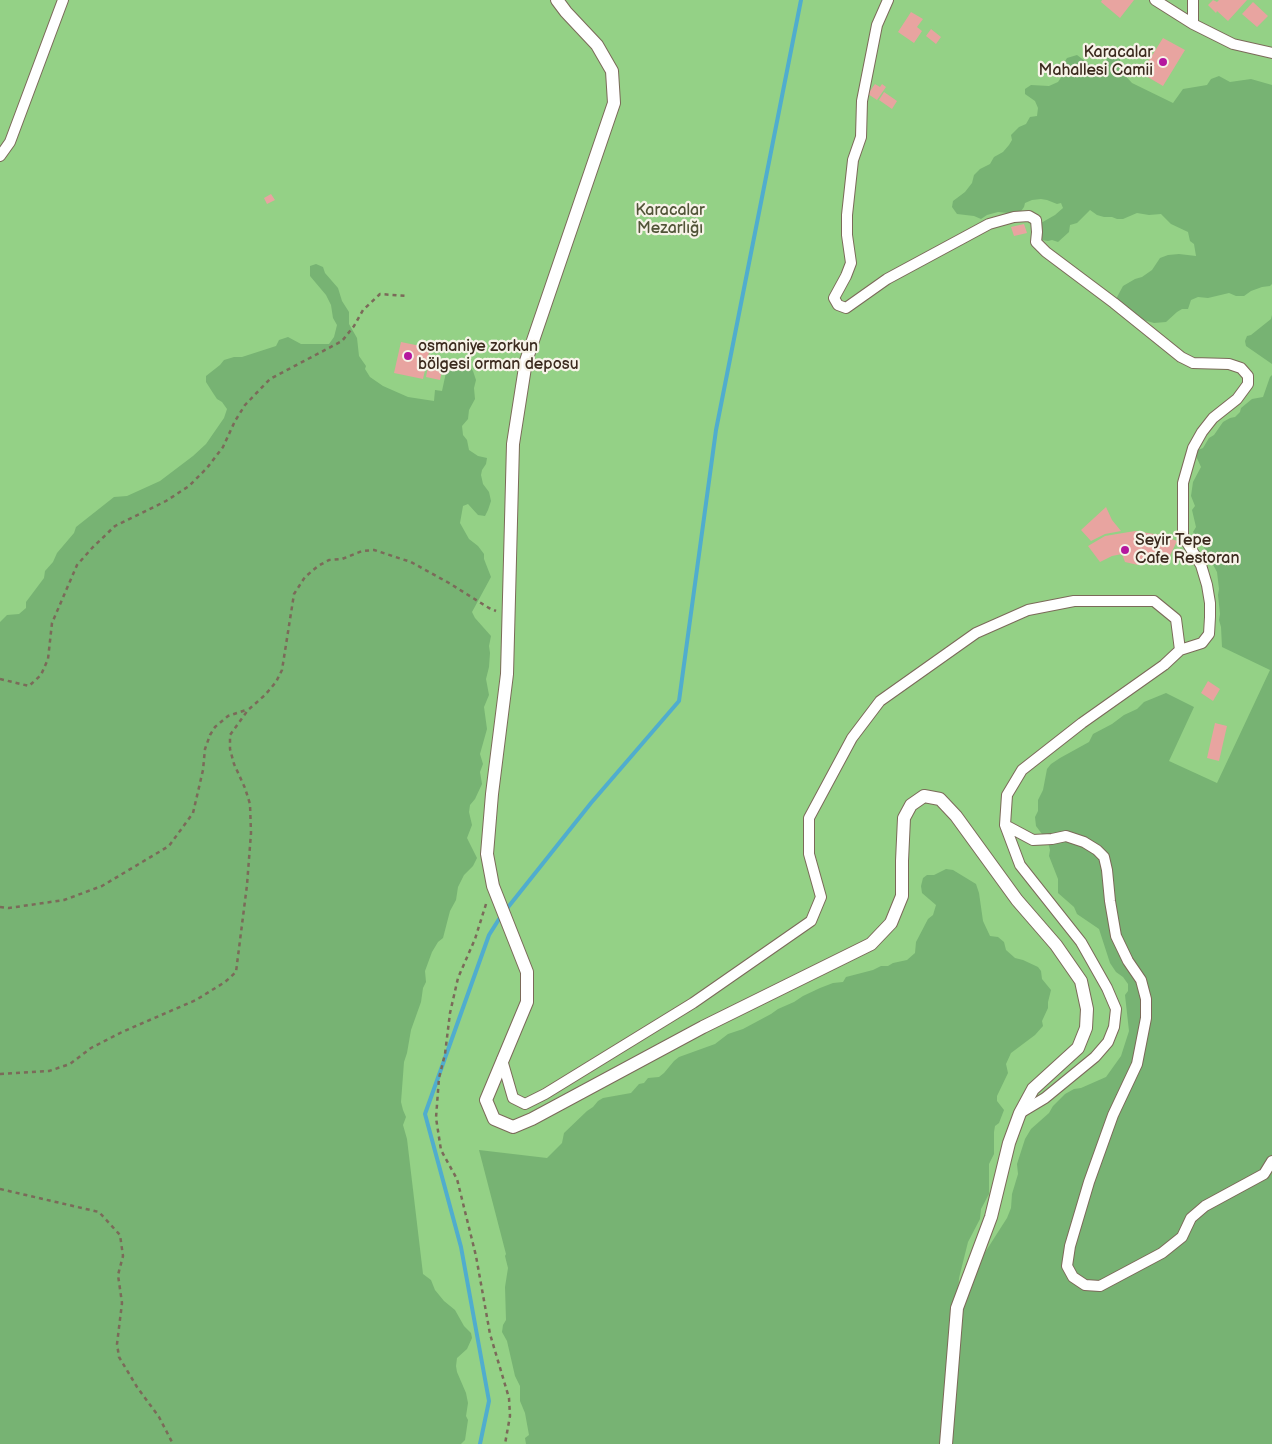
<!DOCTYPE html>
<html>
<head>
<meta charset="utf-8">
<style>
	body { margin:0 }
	canvas { display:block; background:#f3e2c7 }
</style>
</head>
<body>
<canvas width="1272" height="1444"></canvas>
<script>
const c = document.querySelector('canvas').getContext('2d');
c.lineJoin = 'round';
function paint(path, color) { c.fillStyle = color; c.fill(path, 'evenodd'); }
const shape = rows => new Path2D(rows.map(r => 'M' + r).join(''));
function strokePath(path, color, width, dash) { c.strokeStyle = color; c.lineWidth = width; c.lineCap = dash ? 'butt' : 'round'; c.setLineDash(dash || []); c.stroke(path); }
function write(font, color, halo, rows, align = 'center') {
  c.font = font + ' "Balsamiq Sans",sans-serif'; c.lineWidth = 4.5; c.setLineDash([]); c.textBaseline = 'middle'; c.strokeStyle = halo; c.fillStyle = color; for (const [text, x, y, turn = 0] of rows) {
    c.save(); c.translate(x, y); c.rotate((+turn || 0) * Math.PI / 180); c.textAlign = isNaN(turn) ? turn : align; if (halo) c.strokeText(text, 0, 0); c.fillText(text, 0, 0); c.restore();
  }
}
paint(shape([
	[0,0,1272,0,1272,1444,0,1444]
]), '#94d186');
paint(shape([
	[1118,52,1120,54,1120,62,1122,72,1132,83,1173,103,1183,89,1207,85,1211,79,1219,76,1230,82,1251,79,1272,85,1272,284,1270,286,1262,287,1251,291,1244,296,1236,296,1229,293,1208,298,1198,297,1191,300,1188,309,1182,309,1177,312,1166,322,1154,323,1140,319,1116,299,1123,286,1135,279,1142,277,1152,270,1160,258,1168,255,1179,254,1196,256,1194,244,1190,241,1188,232,1171,224,1161,214,1149,215,1137,213,1123,219,1117,219,1112,217,1104,217,1097,215,1090,210,1077,223,1070,225,1069,232,1058,242,1052,240,1048,241,1042,240,1038,234,1041,223,1055,215,1063,208,1061,203,1057,204,1047,200,1041,199,1032,200,1025,203,1024,207,1019,214,998,212,987,215,981,219,974,216,957,214,952,207,953,201,965,192,972,183,974,175,980,169,990,164,994,157,1003,152,1009,145,1012,140,1011,135,1019,127,1026,124,1030,117,1037,116,1038,108,1035,101,1025,94,1025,89,1031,85,1049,86,1058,82,1062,76,1064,63,1067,58,1077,55,1097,70,1103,67,1109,54],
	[316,264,323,267,325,273,338,288,342,301,349,312,349,324,357,338,359,356,366,366,365,369,370,377,383,386,408,397,434,401,435,390,442,391,448,363,455,363,463,359,467,363,473,371,476,380,474,388,475,399,469,410,468,419,462,426,463,435,467,440,469,450,478,456,487,458,486,464,482,470,481,475,483,484,489,492,491,501,488,510,485,516,478,515,468,504,463,506,460,523,469,539,478,546,484,554,484,559,491,577,472,612,475,618,491,636,489,646,490,653,489,667,486,679,489,695,484,707,487,729,480,754,483,764,480,772,482,784,475,799,470,805,469,812,472,825,467,838,477,858,473,866,464,875,458,887,456,900,450,911,443,938,438,942,432,952,425,971,426,982,423,988,421,1002,411,1030,407,1053,404,1062,401,1102,403,1110,406,1117,403,1125,407,1139,423,1274,431,1280,435,1290,444,1301,455,1310,464,1326,471,1333,472,1338,467,1349,457,1358,456,1366,457,1372,466,1393,468,1403,466,1416,468,1420,465,1440,461,1444,0,1444,0,622,7,615,19,614,26,608,26,602,44,578,45,571,53,562,57,553,74,533,76,527,114,497,127,496,160,481,193,456,206,444,224,418,227,409,222,402,217,399,213,393,206,382,206,376,220,365,224,360,234,357,242,357,276,346,279,340,288,337,301,344,329,344,334,337,337,325,333,318,331,305,326,295,310,276,310,266],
	[1272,315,1272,370,1272,364,1246,346,1245,341,1247,336,1251,335,1271,319],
	[1272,375,1272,1444,526,1444,525,1438,529,1435,525,1413,520,1401,520,1386,515,1376,507,1341,502,1332,503,1325,506,1320,505,1287,508,1268,505,1256,506,1254,479,1150,547,1158,562,1143,564,1133,587,1111,593,1107,598,1101,603,1098,631,1093,639,1084,644,1083,648,1078,659,1077,664,1073,674,1061,679,1057,715,1044,728,1034,743,1029,771,1014,778,1009,794,1002,803,996,820,988,833,983,843,982,846,977,873,970,881,966,888,966,893,963,907,960,915,953,916,942,928,919,933,915,936,905,922,893,921,886,923,878,927,875,934,875,946,869,953,870,976,884,979,893,983,921,990,936,998,937,1004,942,1006,950,1015,958,1023,960,1038,967,1041,971,1042,979,1051,990,1048,1002,1048,1008,1042,1021,1043,1026,1035,1035,1011,1053,1006,1064,1008,1073,997,1096,997,1101,1004,1110,999,1123,995,1126,994,1132,994,1154,989,1164,989,1194,981,1209,980,1219,968,1242,959,1278,958,1292,969,1285,984,1254,1007,1218,1011,1208,1012,1194,1018,1174,1017,1164,1025,1139,1031,1129,1049,1113,1053,1106,1065,1094,1074,1089,1081,1088,1106,1077,1121,1056,1129,1031,1125,995,1128,991,1128,984,1123,977,1116,972,1110,963,1099,929,1077,914,1074,907,1058,893,1058,879,1049,856,1050,850,1048,842,1036,826,1035,817,1038,811,1038,800,1043,790,1047,769,1051,764,1060,758,1089,742,1093,734,1112,724,1124,715,1137,709,1144,702,1166,693,1194,707,1169,761,1217,783,1270,670,1222,647,1221,627,1219,620,1220,614,1218,595,1219,589,1217,572,1205,550,1202,540,1197,537,1193,532,1196,527,1192,510,1195,506,1191,496,1193,482,1201,467,1196,456,1198,450,1203,448,1209,438,1214,435,1223,422,1230,418,1235,417,1240,412,1241,408,1252,399,1263,397,1270,377]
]), '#77b373');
strokePath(shape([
	[505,911,591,803,679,701,716,430,801,0],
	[480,1444,489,1401,461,1247,425,1114,489,935,501,916]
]), '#50adce', 4);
paint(shape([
	[1102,0,1134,0,1120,18,1101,2],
	[1213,0,1217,2,1219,0,1247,0,1228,21,1217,11,1216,13,1208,5],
	[1253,2,1268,16,1257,27,1242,14],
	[911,12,923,19,917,27,922,31,914,43,898,32],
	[931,29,941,37,936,44,926,36],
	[1163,38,1185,50,1163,86,1141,73],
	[875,84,880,87,882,84,886,87,877,100,868,94],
	[884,92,897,101,892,109,879,100],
	[271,194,275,200,267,204,264,198],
	[1024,224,1027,233,1014,236,1011,227],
	[401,342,430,348,423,379,394,373],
	[430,356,444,360,440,380,426,377],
	[1106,507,1112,520,1121,531,1105,534,1091,541,1081,530],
	[1135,531,1161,535,1177,541,1168,560,1146,554,1138,565,1125,562,1122,554,1112,556,1100,562,1088,546,1105,536],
	[1208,681,1220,689,1213,701,1201,693],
	[1215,723,1227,726,1219,761,1207,758]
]), '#e8a4a0');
const minor = shape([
	[888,0,877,25,862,101,861,137,853,160,847,215,847,235,851,263,846,276,834,298,838,305,846,308,887,279,989,224,1014,217,1029,216,1036,220,1037,232,1036,242,1046,252,1114,303,1181,357,1193,363,1229,364,1241,368,1248,376,1248,384,1237,399,1213,418,1202,432,1193,448,1183,483,1183,536,1201,565,1207,585,1210,603,1210,617,1209,634,1202,643,1180,650],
	[1155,0,1193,24,1233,44,1272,53],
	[1193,24,1193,0],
	[0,156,10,142,63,0],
	[1005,825,1033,840,1052,839,1066,836,1084,842,1097,850,1104,857,1107,870,1110,901,1116,936,1128,961,1141,980,1146,999,1146,1018,1137,1064,1113,1115,1089,1182,1070,1246,1067,1266,1073,1277,1085,1285,1100,1286,1162,1253,1182,1237,1191,1218,1205,1206,1264,1174,1272,1161],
	[502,1060,513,1098,525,1104,545,1094,693,1003,811,921,821,897,809,854,809,818,852,738,880,701,976,633,1028,610,1074,601,1154,601,1176,619,1180,650,1164,665,1082,723,1022,770,1007,795,1005,825,1020,865,1081,942,1107,988,1116,1009,1114,1027,1108,1042,1095,1057,1045,1098,1020,1113]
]);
const tertiary = shape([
	[557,0,566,12,597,45,612,71,614,103,526,361,513,444,507,674,492,794,487,854,493,886,527,972,527,1002,486,1100,494,1119,513,1127,532,1119,703,1027,871,944,891,923,902,896,902,861,904,818,911,805,924,796,940,799,956,816,1017,900,1056,945,1081,981,1087,1009,1086,1028,1078,1048,1033,1089,1020,1113,1009,1143,991,1217,957,1308,946,1444]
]);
strokePath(minor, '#7b6a59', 12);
strokePath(tertiary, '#7b6a59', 14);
strokePath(shape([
	[0,679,29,686,41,675,48,659,52,623,77,565,93,547,115,526,166,501,189,486,207,468,223,447,235,421,245,405,270,379,342,341,354,326,363,310,380,294,407,296],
	[486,904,475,939,458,978,450,1013,445,1054,439,1078,436,1118,441,1150,457,1179,476,1256,490,1334,509,1398,510,1416,505,1444],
	[0,907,9,908,64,900,102,886,169,846,193,813,203,770,205,749,210,735,215,727,228,716,246,710],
	[0,1074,49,1071,70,1064,91,1048,122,1032,196,1000,225,982,236,972,247,885,251,833,250,804,245,788,234,764,230,749,230,735,248,710,265,695,276,682,282,670,294,594,305,577,318,566,329,560,342,559,362,551,374,550,411,562,449,583,489,608,496,611],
	[0,1189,99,1212,120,1235,123,1256,118,1275,122,1303,117,1344,119,1357,137,1387,159,1417,173,1444]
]), '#7b6a59', 2.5, [4, 4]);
strokePath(minor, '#fff', 10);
strokePath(tertiary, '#fff', 12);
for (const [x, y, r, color] of [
	[1163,62,5,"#b5179e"],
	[408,356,5,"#b5179e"],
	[1125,550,5,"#b5179e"]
]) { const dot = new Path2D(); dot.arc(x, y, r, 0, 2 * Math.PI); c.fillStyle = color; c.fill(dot); strokePath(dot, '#f7f3e8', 2); }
write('16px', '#3b2a1e', '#f7f3e8', [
	["Karacalar",1153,53,"right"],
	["Mahallesi Camii",1153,71,"right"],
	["osmaniye zorkun",418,347],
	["bölgesi orman deposu",418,365],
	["Seyir Tepe",1135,541],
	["Cafe Restoran",1135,559]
], 'left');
write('16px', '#515438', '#f7f3e8', [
	["Karacalar",670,211],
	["Mezarlığı",670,229]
]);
</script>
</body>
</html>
